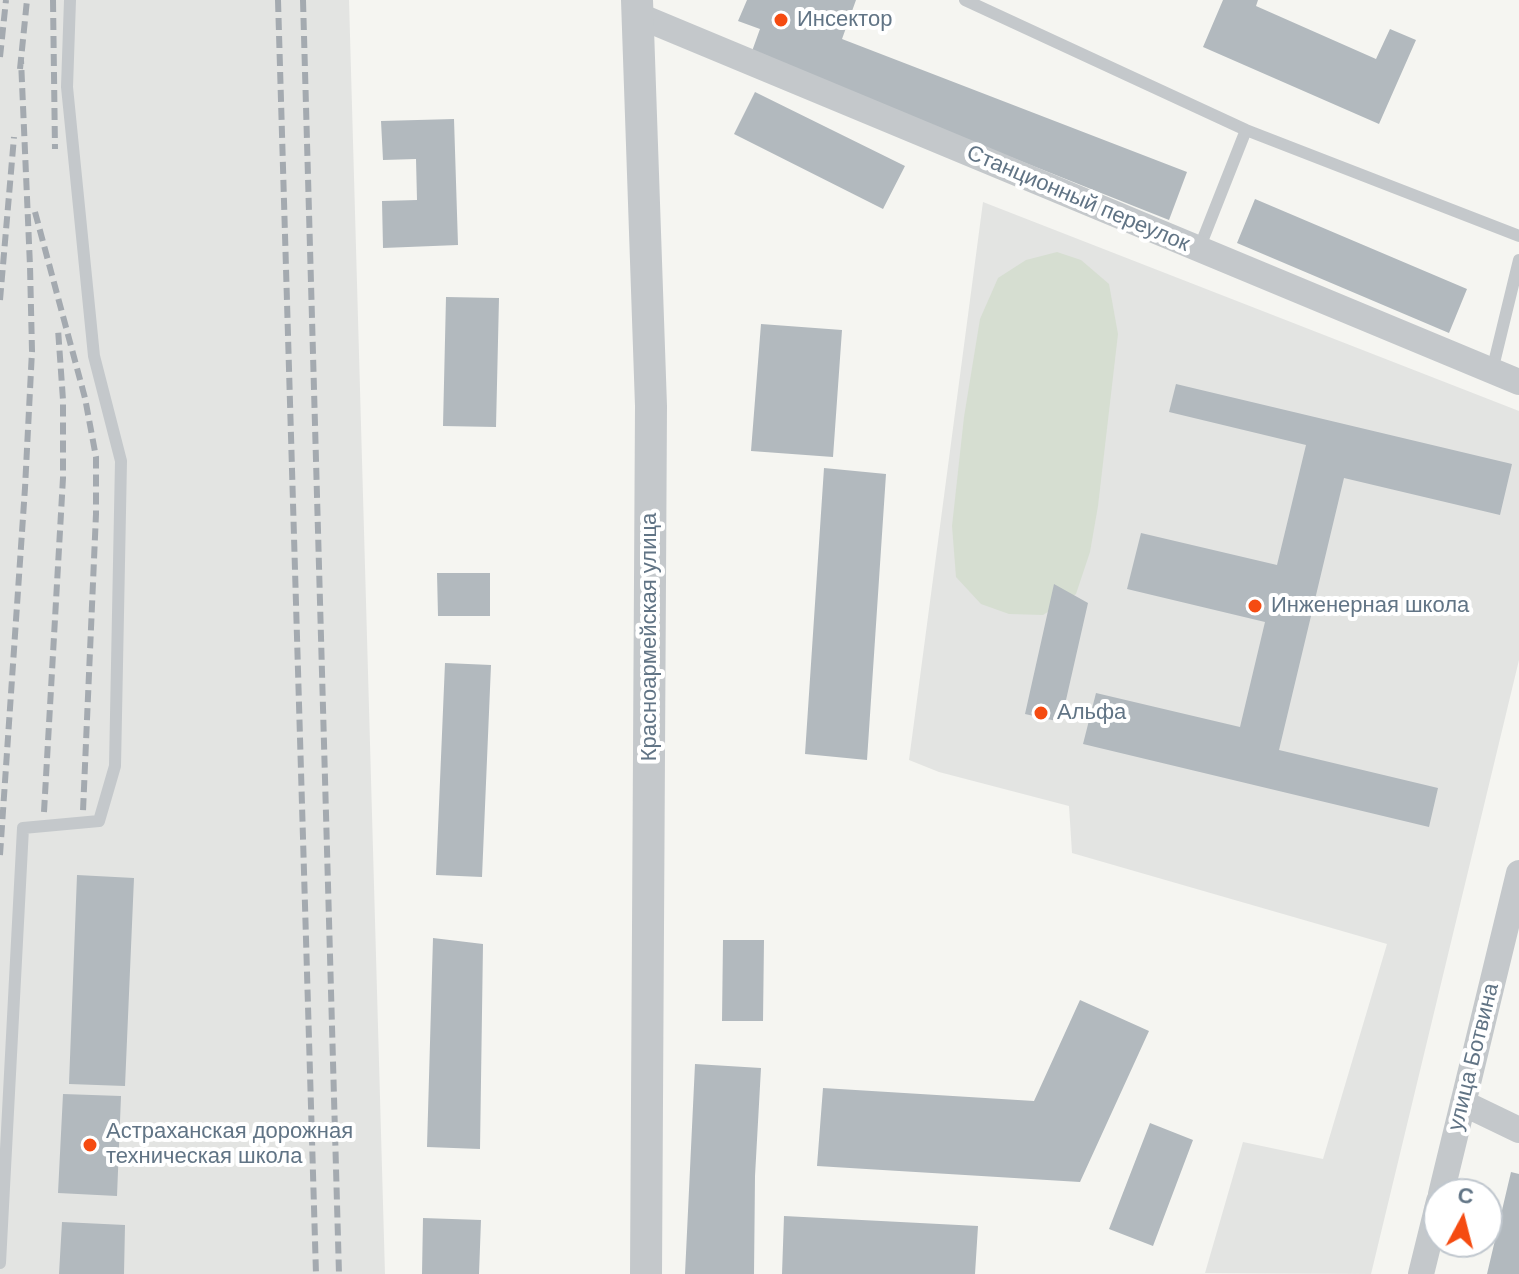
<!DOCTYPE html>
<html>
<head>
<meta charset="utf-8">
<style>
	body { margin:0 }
	#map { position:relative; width:1519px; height:1274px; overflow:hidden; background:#f5f5f1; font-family:Helvetica,sans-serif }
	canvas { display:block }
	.north { position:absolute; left:1423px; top:1178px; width:80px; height:80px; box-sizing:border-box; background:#fff; border:2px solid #c0c7ce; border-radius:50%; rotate:7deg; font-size:22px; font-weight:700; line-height:32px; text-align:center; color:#617485 }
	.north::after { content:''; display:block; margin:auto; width:28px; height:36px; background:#f54b11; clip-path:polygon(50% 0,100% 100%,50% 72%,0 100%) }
</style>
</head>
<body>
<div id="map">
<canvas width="1519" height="1274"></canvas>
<div class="north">С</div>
</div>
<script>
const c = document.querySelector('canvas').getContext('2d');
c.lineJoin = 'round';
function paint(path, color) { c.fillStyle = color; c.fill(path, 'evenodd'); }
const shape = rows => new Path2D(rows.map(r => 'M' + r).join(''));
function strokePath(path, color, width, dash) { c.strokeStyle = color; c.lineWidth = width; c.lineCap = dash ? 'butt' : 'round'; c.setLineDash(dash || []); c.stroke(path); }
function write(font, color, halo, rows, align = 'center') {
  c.font = font + ' Helvetica,sans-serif'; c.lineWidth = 8; c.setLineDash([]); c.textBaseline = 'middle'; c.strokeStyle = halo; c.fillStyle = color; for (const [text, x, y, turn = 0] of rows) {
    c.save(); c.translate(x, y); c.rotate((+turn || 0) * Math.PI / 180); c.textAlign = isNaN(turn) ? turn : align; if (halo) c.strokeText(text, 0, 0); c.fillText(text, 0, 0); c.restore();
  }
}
paint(shape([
	[0,0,349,0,385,1274,0,1274],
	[983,202,1519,411,1519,660,1371,1274,1205,1273,1243,1142,1323,1159,1387,944,1072,853,1069,806,939,772,909,760]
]), '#e3e4e2');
paint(shape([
	[1057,252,1081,260,1109,284,1118,334,1098,506,1090,552,1076,594,1043,615,1009,614,981,604,956,577,952,526,964,417,980,319,998,278,1026,260]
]), '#d6ded1');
paint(shape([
	[747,0,856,0,842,39,1187,172,1169,220,751,54,760,29,738,21],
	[1223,0,1258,0,1256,6,1376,59,1390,29,1416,40,1379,124,1203,47],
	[755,92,905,166,883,209,734,134],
	[454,119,458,245,383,248,382,201,417,200,416,159,383,160,381,121],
	[1255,199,1467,289,1449,333,1237,243],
	[446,297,499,298,496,427,443,426],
	[761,324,842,330,833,457,751,451],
	[1176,384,1512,464,1500,515,1344,478,1279,750,1438,788,1429,827,1083,744,1096,693,1240,727,1265,622,1127,589,1141,533,1277,565,1306,445,1169,412],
	[824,468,886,474,867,760,805,754],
	[437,573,490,573,490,616,438,616],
	[1054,584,1088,603,1061,722,1025,714],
	[445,663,491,665,482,877,436,875],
	[77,875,134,878,125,1086,69,1084],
	[433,938,483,944,480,1149,427,1147],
	[723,940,764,940,763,1021,722,1021],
	[1080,1000,1149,1031,1080,1182,817,1166,823,1088,1034,1101],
	[695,1064,761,1068,755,1176,754,1274,685,1274],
	[63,1094,121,1096,117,1196,58,1193],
	[1150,1123,1193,1140,1153,1246,1109,1229],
	[1511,1172,1519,1174,1519,1274,1487,1274],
	[784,1216,978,1226,975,1274,782,1274],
	[423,1218,481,1220,479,1274,422,1274],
	[62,1222,125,1225,124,1274,59,1274]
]), '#b2b9be');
strokePath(shape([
	[965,0,1246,130,1519,236],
	[1199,249,1246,130],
	[1492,371,1519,260],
	[0,1263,23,828,99,821,115,766,121,461,94,356,67,87,70,0]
]), '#c4c8cb', 12);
strokePath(shape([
	[637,15,1519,382],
	[1463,1103,1519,1130],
	[1441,1194,1519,873],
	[1421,1274,1439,1201]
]), '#c4c8cb', 26);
strokePath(shape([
	[637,0,651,406,646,1274]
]), '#c4c8cb', 32);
strokePath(shape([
	[53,0,55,149],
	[278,0,316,1274],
	[303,0,339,1274],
	[0,57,6,0],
	[20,69,27,0],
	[35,212,85,398,96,457,96,514,83,811],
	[0,300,14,137],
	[44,812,63,478,63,400,58,329],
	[0,855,25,488,32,351,30,266,21,60]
]), '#a4aab0', 6, [12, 6]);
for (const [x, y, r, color] of [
	[781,20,8,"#f54b11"],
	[1255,606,8,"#f54b11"],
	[1041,713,8,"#f54b11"],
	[90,1145,8,"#f54b11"]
]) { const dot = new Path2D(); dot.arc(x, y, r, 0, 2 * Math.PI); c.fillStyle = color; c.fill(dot); strokePath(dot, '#fff', 3); }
write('22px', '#617485', '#fff', [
	["Инсектор",797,20],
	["Инженерная школа",1271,606],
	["Альфа",1057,713],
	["Астраханская дорожная",106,1132],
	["техническая школа",106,1157]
], 'left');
write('22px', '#617485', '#fff', [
	["Станционный переулок",1078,199,23],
	["Красноармейская улица",650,637,-90],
	["улица Ботвина",1474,1057,-76]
]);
</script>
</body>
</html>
